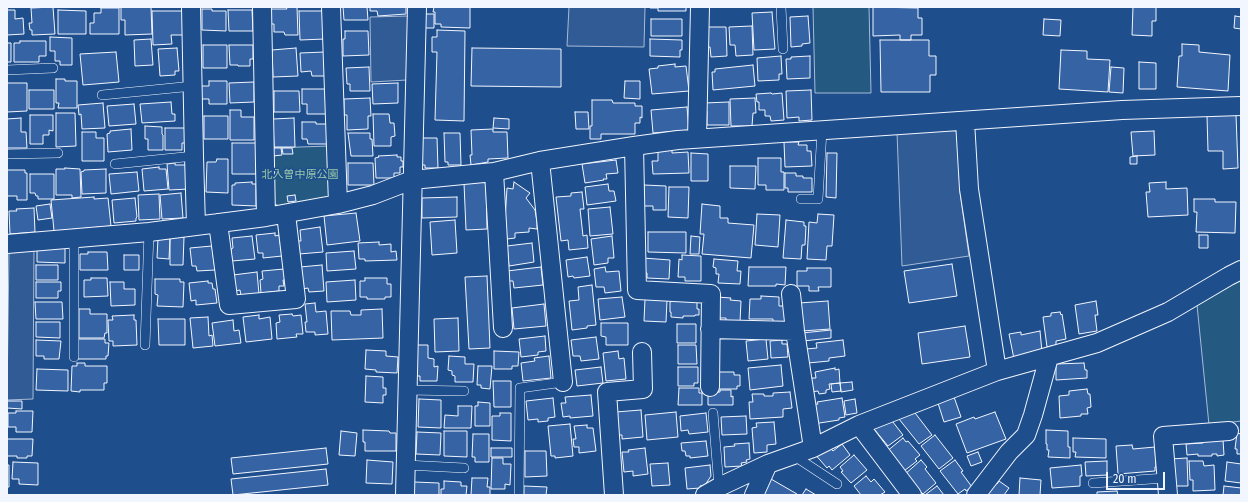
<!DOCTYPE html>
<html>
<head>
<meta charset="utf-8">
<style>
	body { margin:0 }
	#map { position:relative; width:1248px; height:502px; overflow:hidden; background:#1f4e8c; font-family:"Fira Sans Condensed",sans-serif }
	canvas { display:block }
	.frame { position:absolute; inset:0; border:8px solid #f2f6ff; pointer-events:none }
	.scale { position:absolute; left:1106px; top:472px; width:59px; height:18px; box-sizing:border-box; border:2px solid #f2f6ff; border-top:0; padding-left:5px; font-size:12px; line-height:14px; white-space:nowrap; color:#f2f6ff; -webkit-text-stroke:3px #1f4e8c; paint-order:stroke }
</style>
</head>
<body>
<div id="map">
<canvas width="1248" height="502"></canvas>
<div class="frame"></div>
<div class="scale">20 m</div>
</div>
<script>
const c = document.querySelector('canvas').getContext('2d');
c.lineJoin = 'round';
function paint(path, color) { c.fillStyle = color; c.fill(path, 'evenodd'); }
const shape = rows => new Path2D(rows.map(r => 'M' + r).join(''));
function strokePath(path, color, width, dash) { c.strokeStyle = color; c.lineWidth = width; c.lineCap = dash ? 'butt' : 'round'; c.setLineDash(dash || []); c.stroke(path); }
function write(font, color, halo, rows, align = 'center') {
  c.font = font + ' "Fira Sans Condensed","Noto Sans JP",sans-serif'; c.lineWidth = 3; c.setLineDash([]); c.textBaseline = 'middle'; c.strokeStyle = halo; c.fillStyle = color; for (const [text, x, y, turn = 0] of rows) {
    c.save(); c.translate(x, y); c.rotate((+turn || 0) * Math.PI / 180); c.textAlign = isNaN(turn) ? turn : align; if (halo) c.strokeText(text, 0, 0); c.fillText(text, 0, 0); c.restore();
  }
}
const green = shape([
	[813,7,869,7,871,93,815,93,813,7],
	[329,146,331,197,281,207,273,203,272,148,329,146],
	[1241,280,1241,421,1209,425,1197,305,1241,280]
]);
paint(green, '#245a82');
strokePath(green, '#a8bbd7', 1);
const parking = shape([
	[569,7,645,7,644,47,567,46,569,7],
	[408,16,407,80,371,82,370,17,408,16],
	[957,129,960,192,969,256,902,266,897,132,957,129],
	[34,247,33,399,7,400,9,250,34,247]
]);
paint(parking, '#305b95');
strokePath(parking, '#a8bbd7', 1);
const building = shape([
	[53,7,55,34,32,35,32,30,30,30,29,23,32,23,31,8,53,7],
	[121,7,151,7,152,34,125,35,125,20,121,20,121,7],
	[286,7,297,7,298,35,285,35,284,32,274,32,274,24,271,24,271,9,287,9,286,7],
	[343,7,367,7,368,20,344,20,343,7],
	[370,7,406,7,406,14,378,16,377,11,370,11,370,7],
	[434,7,470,7,470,28,441,27,441,24,435,24,435,12,433,12,434,7],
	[650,7,686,7,686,11,658,11,658,8,650,8,650,7],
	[873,7,918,8,918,18,922,18,922,35,911,35,911,40,900,40,900,35,873,36,873,7],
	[1133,7,1156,7,1156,21,1152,21,1152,36,1132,35,1133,7],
	[101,8,119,8,119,34,90,34,90,23,94,23,94,13,101,13,101,8],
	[202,9,212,9,212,11,226,11,226,31,202,30,202,9],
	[7,10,15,10,15,19,23,18,24,34,7,35,7,10],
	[58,10,86,11,86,34,58,34,58,10],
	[228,10,252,10,253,31,229,31,228,10],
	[152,11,185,11,185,35,171,35,172,44,153,45,152,11],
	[299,11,324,11,325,39,300,40,299,11],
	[772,12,775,49,754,50,752,13,772,12],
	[423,14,434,14,434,28,423,28,423,14],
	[808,16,810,43,802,44,802,46,791,47,790,17,808,16],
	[1235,16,1241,17,1241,29,1234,28,1235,16],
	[651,19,682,19,682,36,651,36,651,19],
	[1044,19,1061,20,1060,36,1043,35,1044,19],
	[752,26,753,55,736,56,735,45,730,45,729,27,752,26],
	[708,27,726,27,727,56,711,57,710,47,707,47,708,27],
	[437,30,465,31,464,121,435,120,437,52,432,52,432,37,437,37,437,30],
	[345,31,368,31,369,55,343,56,343,39,345,39,345,31],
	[50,37,72,38,72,65,60,65,60,61,55,61,55,51,50,51,50,37],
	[151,39,153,65,135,66,134,40,151,39],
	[650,39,682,40,682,50,680,50,680,57,650,56,650,39],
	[880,40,929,40,929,56,936,56,936,75,930,75,930,92,881,92,880,40],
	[20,41,46,41,46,56,39,56,39,62,14,62,14,43,20,43,20,41],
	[7,43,11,43,11,62,7,62,7,43],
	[1182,44,1199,45,1199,52,1230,55,1228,91,1177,87,1179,56,1182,56,1182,44],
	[203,45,227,45,227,68,203,68,203,45],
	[229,45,253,45,253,59,250,59,250,66,238,66,238,65,230,65,229,45],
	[177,48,179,71,175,71,175,75,160,76,158,49,177,48],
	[296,48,298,76,273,77,272,50,296,48],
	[472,48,561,49,561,87,471,86,472,48],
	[1061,50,1087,51,1087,59,1110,60,1108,92,1059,89,1061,50],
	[116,52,119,82,83,85,80,54,116,52],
	[325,52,327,76,312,76,311,71,301,72,300,53,325,52],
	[781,56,782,74,779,74,779,80,758,81,757,58,781,56],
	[810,56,810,78,787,79,786,59,791,59,791,57,810,56],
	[1139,62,1156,63,1156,89,1139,89,1139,62],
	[675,64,675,67,686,66,689,91,652,94,649,69,658,68,658,66,675,64],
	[753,65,755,86,713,90,712,72,715,72,715,69,753,65],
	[369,67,370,91,350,91,350,84,347,84,346,68,369,67],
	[1111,67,1124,68,1123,93,1109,92,1111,67],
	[56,79,65,79,65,81,77,81,77,108,58,108,59,103,56,103,56,79],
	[209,81,227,81,227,104,209,104,209,99,201,99,201,86,209,86,209,81],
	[625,81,640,81,640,99,624,98,625,81],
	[254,82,254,102,230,103,229,83,254,82],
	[7,83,27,83,27,111,7,112,7,83],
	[398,83,398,103,373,104,372,84,398,83],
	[302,89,325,89,326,114,307,114,307,104,302,104,302,89],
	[29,90,54,90,54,109,29,109,29,90],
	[811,90,812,120,799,121,799,117,787,118,786,91,811,90],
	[274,91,299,91,300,112,274,112,274,91],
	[771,93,772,94,782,93,784,120,771,121,770,116,765,116,765,110,759,110,759,102,757,102,756,94,771,93],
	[370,98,371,116,368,116,368,129,347,130,347,115,344,115,344,99,370,98],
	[755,98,756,113,753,113,752,126,731,126,730,99,755,98],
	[592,100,612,100,613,103,635,103,635,106,642,106,642,118,640,117,640,123,635,123,635,134,601,134,601,139,590,139,590,126,592,126,592,100],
	[171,102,172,114,175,114,175,121,142,123,140,104,171,102],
	[729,102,729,125,707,125,707,111,704,111,704,103,729,102],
	[103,103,105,128,82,129,81,114,79,115,78,105,103,103],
	[134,104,136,124,109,126,107,106,134,104],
	[687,107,689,130,653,133,651,110,687,107],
	[230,110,241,110,241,117,254,117,254,140,230,140,230,110],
	[575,112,588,112,589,129,576,129,575,112],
	[56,113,75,113,76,146,56,147,56,113],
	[373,114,389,114,390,123,394,123,395,136,391,137,391,146,374,146,373,114],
	[30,115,53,115,53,131,49,130,49,135,43,135,43,144,30,144,30,115],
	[1236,115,1238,168,1223,169,1223,151,1208,151,1207,116,1236,115],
	[204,116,228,116,228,139,204,139,204,116],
	[21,118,21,132,26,132,27,148,7,148,7,119,21,118],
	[294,118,295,147,274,147,273,119,294,118],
	[494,118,509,119,509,129,493,128,494,118],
	[302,122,316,122,316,124,328,124,328,144,308,144,307,139,302,139,302,122],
	[145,126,162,127,162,134,163,135,163,150,148,150,148,139,145,139,145,126],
	[165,128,187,128,187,143,182,143,182,150,165,150,165,128],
	[131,129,132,150,108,152,107,134,110,133,110,131,131,129],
	[493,129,493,132,507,132,508,158,488,159,488,162,471,165,470,155,472,155,471,130,493,129],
	[1154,131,1155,155,1133,156,1131,132,1154,131],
	[82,132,96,132,96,138,104,138,104,161,82,161,82,132],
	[348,133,370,133,370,139,372,139,373,156,351,156,348,133],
	[444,133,460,133,461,165,448,165,448,162,445,162,444,133],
	[421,138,437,138,438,168,425,168,425,165,422,165,421,138],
	[784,142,799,142,798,145,807,145,807,151,811,151,812,166,785,167,784,142],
	[232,143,256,143,256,174,232,174,232,143],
	[273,148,281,148,282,155,273,156,273,148],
	[282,148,292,148,293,154,283,154,282,148],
	[658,149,672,149,672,153,688,152,689,173,653,174,652,161,658,161,658,149],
	[691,153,708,154,708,181,691,181,691,153],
	[827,153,837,153,836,198,826,197,827,153],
	[397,155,397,157,401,157,401,161,403,161,403,167,400,167,400,173,394,173,394,178,376,178,375,158,379,157,378,156,397,155],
	[1137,156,1137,164,1130,164,1130,157,1137,156],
	[758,158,781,158,781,172,784,172,784,190,766,190,766,185,758,185,758,158],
	[217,159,228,159,228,193,206,192,207,162,216,162,217,159],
	[616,160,618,173,606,174,607,179,603,179,604,180,585,183,582,164,616,160],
	[175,163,175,165,187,165,189,189,169,190,167,164,175,163],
	[348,163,373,163,374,185,348,185,348,163],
	[730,166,756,166,755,189,730,188,730,166],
	[159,167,159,169,166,169,168,189,144,191,142,169,159,167],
	[65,168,80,169,81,197,72,198,72,195,56,195,56,169,65,169,65,168],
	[106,169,106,193,82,194,81,172,84,171,84,170,106,169],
	[7,170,25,170,25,173,27,173,27,200,17,200,17,196,7,196,7,170],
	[137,172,139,191,111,194,109,174,137,172],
	[785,173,796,173,796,176,803,176,803,178,812,178,812,192,788,192,788,188,785,188,785,173],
	[30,174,54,174,54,199,38,199,38,196,36,196,35,193,30,193,30,174],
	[252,182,252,184,256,184,256,206,232,205,232,185,235,185,235,183,252,182],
	[486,182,487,229,466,230,464,183,486,182],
	[514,182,530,193,526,198,535,210,537,222,537,229,529,228,529,232,515,233,515,238,507,239,505,220,507,188,513,189,514,182],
	[1166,182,1166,189,1187,188,1188,215,1148,217,1146,192,1150,192,1149,183,1166,182],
	[608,184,609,191,614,191,616,201,587,205,585,187,608,184],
	[644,185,666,186,666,210,653,210,653,206,644,206,644,185],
	[669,187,689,187,688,218,668,217,669,187],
	[582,192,584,209,580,209,583,236,587,235,588,248,569,250,568,240,561,241,556,197,571,196,571,193,582,192],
	[181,193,183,218,162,219,160,195,181,193],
	[159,194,160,219,139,220,138,195,159,194],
	[295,195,296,201,288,202,287,196,295,195],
	[94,197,94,199,108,198,111,226,54,231,51,200,94,197],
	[457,197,457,217,422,218,422,198,457,197],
	[135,198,137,217,136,218,136,221,114,223,112,200,135,198],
	[1194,199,1215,199,1215,202,1236,202,1235,233,1196,232,1197,212,1194,212,1194,199],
	[50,204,52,218,38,220,36,206,50,204],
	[702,204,720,206,720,218,728,218,728,223,754,225,751,258,702,254,704,234,700,234,702,204],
	[610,207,613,234,590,236,588,209,610,207],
	[34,208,35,232,10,234,9,211,17,211,16,209,34,208],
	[356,213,360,241,327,245,324,216,356,213],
	[757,214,780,215,778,247,755,245,757,214],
	[818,214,834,215,832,246,827,246,826,260,807,259,809,222,817,223,818,214],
	[455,220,457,253,432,255,430,222,455,220],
	[786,220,804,222,804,226,806,226,805,245,802,245,801,259,783,258,786,220],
	[320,227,323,252,299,254,298,241,301,241,300,230,320,227],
	[648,232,686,232,686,253,648,252,648,232],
	[275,233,275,236,279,235,282,256,263,258,263,253,258,253,256,235,275,233],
	[1199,235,1208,235,1208,248,1199,248,1199,235],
	[252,236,255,259,232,261,231,249,233,248,232,238,252,236],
	[612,236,614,258,608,258,608,263,594,265,591,239,612,236],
	[691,236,700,237,699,254,690,254,691,236],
	[170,237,184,237,183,265,170,265,170,237],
	[158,238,170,238,169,259,157,258,158,238],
	[379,242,379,245,391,244,391,252,396,251,397,260,365,261,365,259,359,259,358,243,379,242],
	[532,243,534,262,509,266,507,246,532,243],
	[212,246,215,270,197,271,196,266,192,266,190,248,212,246],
	[37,247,65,247,65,263,37,262,37,247],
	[354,251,356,269,327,271,326,253,354,251],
	[88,252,107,252,108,270,80,270,80,254,88,254,88,252],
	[124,255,139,255,139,270,124,270,124,255],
	[682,255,701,256,701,281,685,281,685,277,678,277,679,259,682,260,682,255],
	[587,257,590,276,574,278,573,276,568,277,566,260,587,257],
	[643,258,670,260,669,279,647,278,647,273,643,273,643,258],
	[714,259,738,261,737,271,741,271,740,284,718,283,719,274,716,274,716,268,713,267,714,259],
	[952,264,957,296,909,303,904,271,952,264],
	[36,265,58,265,58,280,36,280,36,265],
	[322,265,324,291,309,292,308,288,302,289,300,267,322,265],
	[541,267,543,285,514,288,513,281,508,281,507,271,541,267],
	[605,267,606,272,619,271,621,291,605,293,604,287,596,287,594,269,605,267],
	[749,267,786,267,785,285,776,284,776,286,748,286,749,267],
	[807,268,831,268,831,287,818,287,819,291,809,291,809,286,797,286,797,271,807,271,807,268],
	[284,269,285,280,283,280,284,286,279,286,279,291,261,293,260,280,263,279,262,271,284,269],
	[257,272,259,294,241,296,240,290,235,291,233,275,257,272],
	[487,276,490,348,469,349,465,277,487,276],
	[91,278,107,278,108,296,84,297,84,280,91,280,91,278],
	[365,278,387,278,387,284,391,284,391,297,385,297,385,299,367,299,367,297,360,297,360,281,365,281,365,278],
	[155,279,180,279,180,282,184,282,183,307,157,306,158,295,155,294,155,279],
	[355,280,356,300,327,302,326,282,355,280],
	[208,281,208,283,212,283,213,289,215,289,217,303,196,305,196,300,191,301,189,283,208,281],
	[36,282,61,282,61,291,58,291,58,298,36,298,36,282],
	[110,282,124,282,124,289,135,289,135,305,111,306,110,282],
	[592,285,596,325,587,326,587,328,572,330,569,301,579,300,578,287,592,285],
	[761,296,779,297,779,306,786,306,786,325,773,324,773,319,749,319,750,299,761,299,761,296],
	[622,297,625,317,600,320,598,299,622,297],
	[673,297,697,298,697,309,699,309,699,315,695,315,695,316,683,316,683,318,671,317,671,312,670,312,670,302,673,301,673,297],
	[717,297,731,298,730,300,741,301,740,322,726,322,726,318,718,318,717,297],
	[645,299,667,300,666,322,644,321,645,299],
	[828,301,830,329,802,331,799,303,828,301],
	[1096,301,1098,315,1095,315,1097,331,1079,334,1075,305,1096,301],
	[35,302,62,302,63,319,36,319,35,302],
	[315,303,316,312,326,311,328,334,315,335,315,332,306,332,305,322,307,322,305,304,315,303],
	[544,304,546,326,514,329,512,308,544,304],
	[79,309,90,309,90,314,107,314,107,333,105,333,104,338,79,338,79,309],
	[382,309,383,338,332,340,331,311,350,311,351,315,361,315,361,310,382,309],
	[1060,312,1061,315,1062,314,1066,339,1056,341,1056,345,1047,347,1043,317,1051,316,1051,313,1060,312],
	[292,314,293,316,301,315,303,334,296,334,297,337,277,339,276,323,280,322,279,315,292,314],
	[134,315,134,320,136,320,137,345,113,346,113,341,109,341,108,320,113,320,112,316,134,315],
	[259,315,259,319,270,317,272,339,246,342,243,317,259,315],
	[208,317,209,336,212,335,213,346,193,348,190,318,208,317],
	[458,318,459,351,435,352,434,319,458,318],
	[158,319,185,319,185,345,159,345,158,319],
	[233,320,234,331,239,330,241,343,215,346,212,323,233,320],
	[36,322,60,322,60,338,36,337,36,322],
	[601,323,628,323,628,345,606,345,606,337,601,336,601,323],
	[677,324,696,324,696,343,677,343,677,324],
	[965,326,970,357,922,364,918,333,965,326],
	[831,330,831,338,803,341,802,333,831,330],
	[1040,331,1042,352,1014,359,1009,334,1021,332,1021,335,1040,331],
	[545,336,546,351,538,352,538,355,521,357,519,339,545,336],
	[596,337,599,359,581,361,580,356,573,356,571,340,596,337],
	[78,339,105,339,105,343,109,343,108,356,106,356,106,359,78,359,78,339],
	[766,339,768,359,748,361,746,341,766,339],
	[36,340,61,341,59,359,44,359,44,356,36,356,36,340],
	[782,340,782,344,787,344,788,357,771,358,770,341,782,340],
	[843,340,845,356,829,358,829,361,808,363,806,349,817,348,816,343,843,340],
	[416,345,428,345,428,358,434,359,434,367,438,366,437,381,420,381,420,376,415,376,416,345],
	[678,345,696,345,697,364,678,364,678,345],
	[366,350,386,351,386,356,398,357,397,373,376,372,376,370,365,369,366,350],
	[494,351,519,352,518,366,512,366,512,369,494,369,494,351],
	[618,351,619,359,624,358,626,379,606,381,603,353,618,351],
	[449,356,465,357,465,364,474,364,473,382,455,382,455,376,452,375,452,371,448,370,449,356],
	[549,356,551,378,523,381,521,363,535,361,534,358,549,356],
	[77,363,85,363,85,366,107,366,107,383,104,383,104,390,80,390,80,392,71,391,72,366,77,366,77,363],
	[1084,363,1085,370,1087,370,1087,378,1056,380,1056,364,1084,363],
	[781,365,783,386,750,390,748,368,781,365],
	[478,366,492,366,490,389,481,388,481,385,477,385,478,366],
	[601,367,603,383,577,386,575,370,601,367],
	[678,367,698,367,698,383,694,383,694,386,678,386,678,367],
	[835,368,835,370,839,369,840,383,829,384,830,389,826,390,826,393,819,394,818,391,810,392,808,378,816,378,815,372,835,368],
	[37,369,68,370,68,391,36,390,37,369],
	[714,372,734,372,734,375,740,375,740,386,737,386,737,389,718,389,714,372],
	[366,376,383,377,383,388,386,388,386,395,383,395,383,403,365,402,366,376],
	[493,381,511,381,511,407,494,407,493,381],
	[852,382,853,390,841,392,840,383,852,382],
	[840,383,841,391,832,392,831,384,840,383],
	[679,388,699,388,699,393,702,393,702,405,678,405,679,388],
	[1087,389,1088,394,1090,394,1091,407,1087,408,1088,414,1081,414,1081,416,1060,418,1059,396,1069,395,1069,391,1087,389],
	[720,390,731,390,731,397,733,396,733,405,708,405,708,392,720,392,720,390],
	[790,392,792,408,783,409,783,417,750,419,749,402,753,402,752,394,764,394,764,396,773,396,773,393,790,392],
	[953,394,961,417,944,422,937,400,953,394],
	[591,395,593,416,570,418,570,416,563,417,561,403,566,403,565,397,591,395],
	[553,398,555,417,548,418,548,421,538,422,538,419,528,420,526,401,553,398],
	[842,398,845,417,839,418,839,420,813,424,811,405,818,404,817,402,842,398],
	[419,399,441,400,441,428,418,427,419,399],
	[855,399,857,413,846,415,844,401,855,399],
	[7,401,22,401,22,409,7,408,7,401],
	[478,402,490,403,490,426,475,426,475,406,478,406,478,402],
	[458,406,472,406,471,428,444,428,445,415,458,416,458,406],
	[912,409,932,435,919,444,899,419,912,409],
	[641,410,643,437,622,439,622,435,618,435,616,412,641,410],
	[16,411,33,411,32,432,16,432,16,427,8,427,8,413,16,413,16,411],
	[676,412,678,437,647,440,645,415,676,412],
	[995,412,1006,439,967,453,956,424,974,417,975,419,995,412],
	[500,413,511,413,511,441,492,440,492,416,500,416,500,413],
	[706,413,708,432,689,434,688,430,681,431,680,416,706,413],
	[746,416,747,434,722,435,721,417,746,416],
	[889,417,903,435,888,446,874,429,889,417],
	[774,422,776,444,767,445,767,452,754,453,752,428,757,427,756,423,774,422],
	[570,424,573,456,555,458,555,456,551,456,548,426,570,424],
	[587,425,587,428,593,428,596,451,579,453,579,447,574,447,573,439,576,439,574,426,587,425],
	[363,430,389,431,390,433,396,433,396,451,365,451,365,442,363,442,363,430],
	[1046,430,1068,431,1068,447,1070,447,1070,458,1048,457,1049,450,1047,450,1047,444,1046,444,1046,430],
	[341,431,357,433,355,456,339,455,341,431],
	[444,431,467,431,467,457,444,456,444,431],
	[417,432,441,433,440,455,416,454,417,432],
	[1237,433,1241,434,1241,454,1237,454,1237,449,1235,449,1237,433],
	[473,434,489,434,489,462,475,462,475,457,472,457,473,434],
	[935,435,953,458,939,469,921,446,935,435],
	[903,438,906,442,908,441,920,455,915,459,917,461,904,471,886,452,903,438],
	[1073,438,1106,439,1106,458,1075,457,1076,452,1073,452,1073,438],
	[7,439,33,439,32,456,27,456,27,458,17,458,17,456,7,456,7,439],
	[1223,440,1224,455,1217,456,1217,454,1212,454,1212,456,1198,456,1198,454,1187,455,1186,444,1203,443,1203,441,1223,440],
	[706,441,708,456,690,458,690,456,686,456,685,451,682,451,681,443,706,441],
	[749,443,750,459,746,460,747,462,741,463,742,466,725,467,724,447,735,446,734,444,749,443],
	[826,443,833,451,842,444,850,455,832,470,829,466,827,468,813,452,826,443],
	[1132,445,1133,449,1155,447,1156,467,1155,467,1155,471,1118,474,1116,446,1132,445],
	[326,448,328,464,233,474,231,458,326,448],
	[491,448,512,448,512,457,491,457,491,448],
	[645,448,648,474,633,476,633,471,624,472,622,452,629,452,628,450,645,448],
	[525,451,546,451,547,476,525,477,525,451],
	[978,452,982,462,971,466,967,456,978,452],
	[854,455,867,470,851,483,841,472,843,471,840,467,854,455],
	[492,458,503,458,503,464,511,464,510,485,505,484,505,489,491,489,492,458],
	[1187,458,1188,486,1172,486,1170,459,1187,458],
	[367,460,393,462,392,484,366,483,367,460],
	[921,460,927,467,925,469,936,483,923,494,920,491,919,492,904,475,921,460],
	[955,460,963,471,961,472,972,487,966,491,965,489,958,494,940,471,955,460],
	[1107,461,1107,475,1086,476,1085,462,1107,461],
	[1189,461,1203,461,1204,466,1214,465,1215,490,1193,491,1193,480,1190,480,1189,461],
	[13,462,38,463,38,485,19,484,19,479,12,479,13,462],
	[1227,462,1241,464,1241,483,1225,481,1227,462],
	[668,463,670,485,652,486,650,464,668,463],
	[7,465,9,465,9,487,7,487,7,465],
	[710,465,711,476,705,485,700,486,700,488,687,489,685,468,710,465],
	[1081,465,1082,476,1080,476,1080,486,1052,488,1050,468,1081,465],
	[326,469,328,485,233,495,231,479,326,469],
	[866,476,871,482,874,479,885,492,880,495,861,495,854,486,866,476],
	[472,478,488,478,487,487,490,487,490,495,471,495,472,478],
	[1020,478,1041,480,1040,495,1019,495,1020,478],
	[771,479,797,494,797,495,761,495,771,479],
	[444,481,461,482,461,486,467,486,466,495,441,495,441,489,444,489,444,481],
	[993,481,997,484,999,481,1009,488,1004,495,982,495,993,481],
	[414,482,439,483,439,495,412,495,414,482],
	[524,486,547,487,546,495,524,495,524,486],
	[937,486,944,495,925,495,937,486],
	[1224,486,1241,488,1241,495,1223,495,1224,486],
	[806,489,816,495,802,495,806,489],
	[1117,491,1118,495,1097,495,1097,492,1117,491]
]);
paint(building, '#3563a3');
strokePath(building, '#f2f6ff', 1);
const lane = shape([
	[781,7,783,49],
	[7,70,53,68],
	[102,95,193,86],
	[7,154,58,153],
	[115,164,194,156],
	[801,199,818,199,822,130],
	[145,345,149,232],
	[74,357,74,239],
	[407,390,464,391],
	[713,413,719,487],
	[793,455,837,484],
	[406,465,464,468],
	[1093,483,1166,478],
	[519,495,520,388,563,382]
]);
const street = shape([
	[191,7,194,156,196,226],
	[262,7,266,217],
	[331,7,338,204],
	[965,121,969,189,997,371],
	[697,138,700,7],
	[634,146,637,290,711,294,710,387],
	[540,161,563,382],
	[494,172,503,328],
	[218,223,229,305,296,299,286,214],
	[7,244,149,232,266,217,338,204,373,195,412,180,494,172,540,161,634,146,678,140,1122,110,1241,106],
	[791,294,795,331,813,448],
	[710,329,795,331],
	[859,425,912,495],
	[405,495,417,7],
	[614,495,607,392,643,389,642,352],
	[705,495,719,487,768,464,813,448,859,425,997,371,1097,343,1168,312,1229,276,1241,270],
	[754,495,768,464],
	[976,495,1009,452,1026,435,1033,415,1049,357],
	[1168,495,1163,436,1229,431]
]);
strokePath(lane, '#f2f6ff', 10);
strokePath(street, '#f2f6ff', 20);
strokePath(lane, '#1f4e8c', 9);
strokePath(street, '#1f4e8c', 18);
write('11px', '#97c8a6', '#1f4e8c', [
	["北入曽中原公園",300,175]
]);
</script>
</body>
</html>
